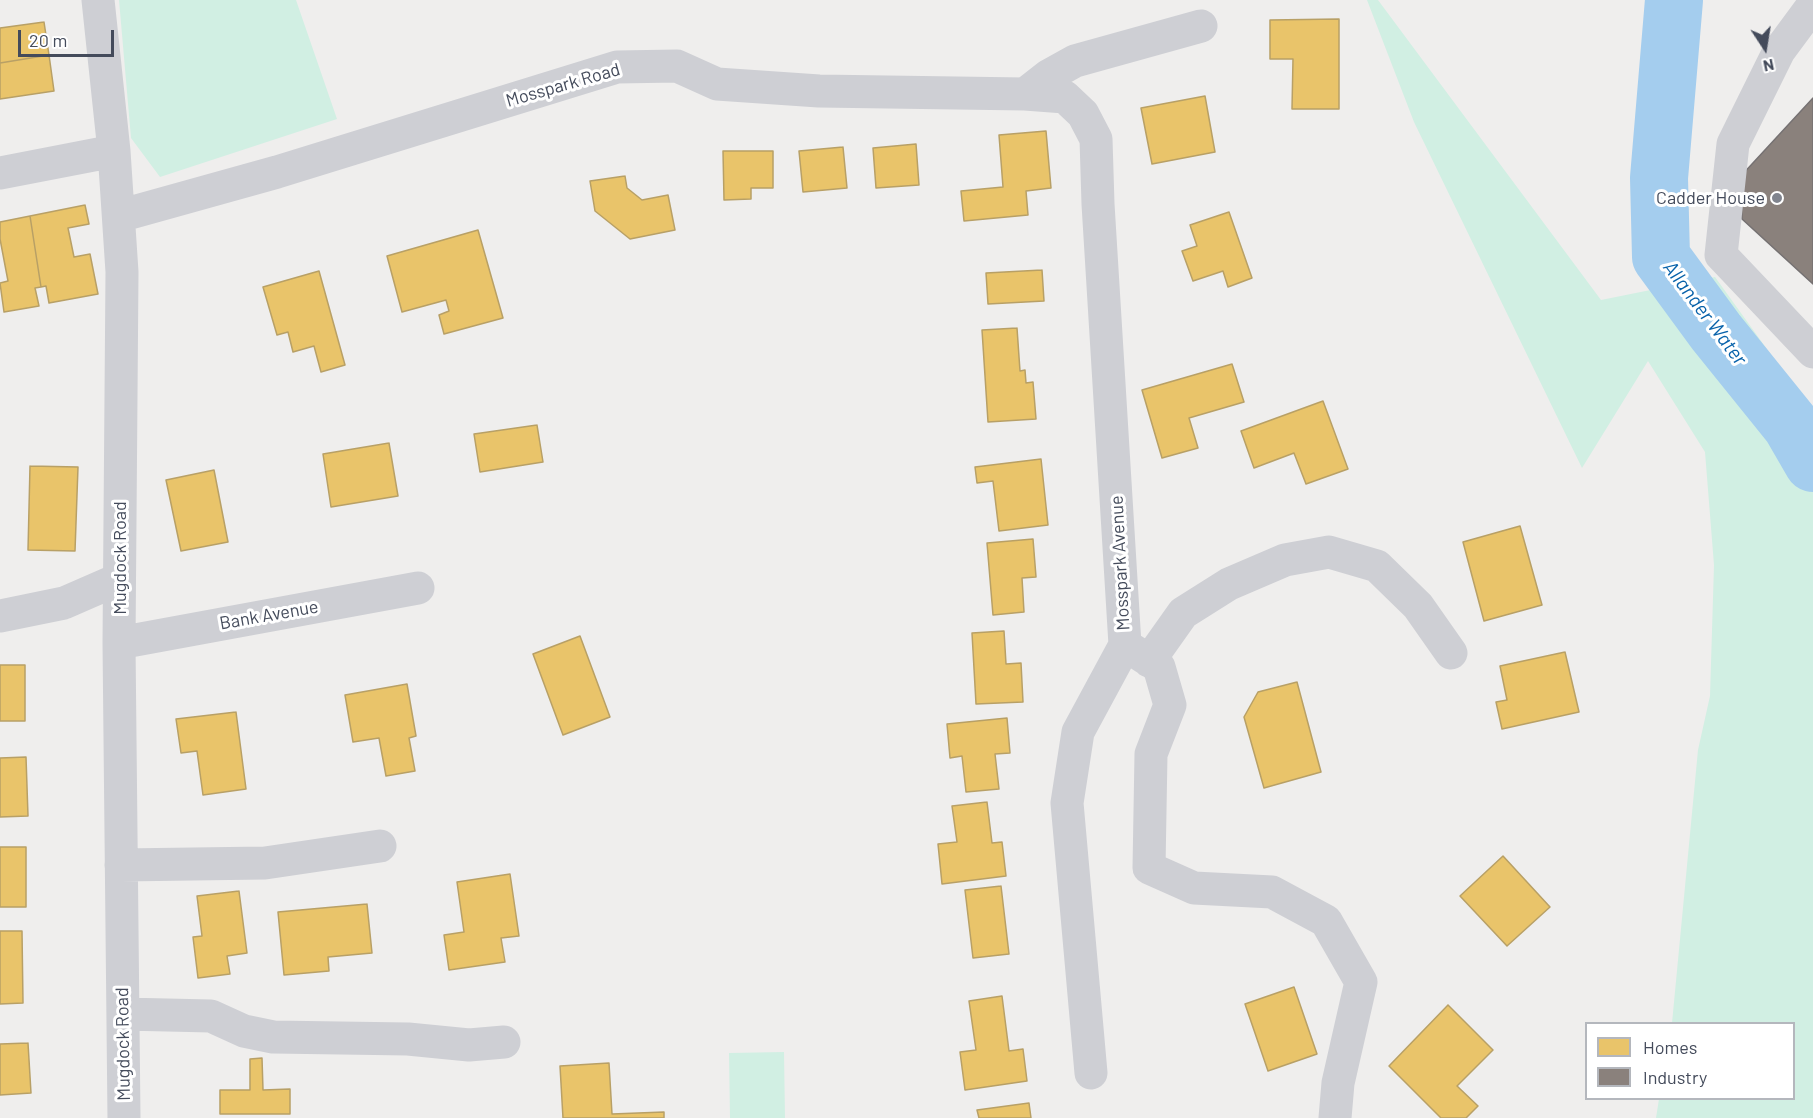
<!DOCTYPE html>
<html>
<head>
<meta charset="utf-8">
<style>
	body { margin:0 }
	#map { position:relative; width:1813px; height:1118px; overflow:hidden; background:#efeeed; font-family:Barlow,sans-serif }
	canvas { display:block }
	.legend { position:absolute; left:1585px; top:1022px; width:210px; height:78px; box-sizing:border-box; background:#fff; border:2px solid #b4b7bd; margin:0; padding:8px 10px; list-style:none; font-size:18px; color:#444b5b }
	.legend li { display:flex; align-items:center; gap:12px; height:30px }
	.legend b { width:30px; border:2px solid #b4b7bd }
	.north { position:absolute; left:1735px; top:18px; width:60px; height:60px; -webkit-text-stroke:4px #fff; paint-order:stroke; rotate:168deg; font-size:16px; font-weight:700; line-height:24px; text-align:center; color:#444b5b }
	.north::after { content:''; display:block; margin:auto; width:21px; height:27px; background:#444b5b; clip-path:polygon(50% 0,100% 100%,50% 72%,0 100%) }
	.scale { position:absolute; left:18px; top:30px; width:96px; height:27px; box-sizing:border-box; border:3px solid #444b5b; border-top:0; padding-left:8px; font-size:18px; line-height:21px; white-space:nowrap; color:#444b5b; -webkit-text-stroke:4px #fff; paint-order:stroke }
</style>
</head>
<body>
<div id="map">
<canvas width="1813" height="1118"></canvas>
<ul class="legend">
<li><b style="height:16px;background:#e9c46a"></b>Homes</li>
<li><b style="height:16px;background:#8a817c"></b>Industry</li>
</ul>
<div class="north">N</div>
<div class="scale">20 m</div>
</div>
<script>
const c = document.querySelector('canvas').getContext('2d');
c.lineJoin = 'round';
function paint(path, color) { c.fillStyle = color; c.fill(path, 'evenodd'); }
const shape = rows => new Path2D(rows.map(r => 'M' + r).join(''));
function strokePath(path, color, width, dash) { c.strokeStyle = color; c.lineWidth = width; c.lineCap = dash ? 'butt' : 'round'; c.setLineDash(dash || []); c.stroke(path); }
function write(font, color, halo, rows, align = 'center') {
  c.font = font + ' Barlow,sans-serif'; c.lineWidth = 6; c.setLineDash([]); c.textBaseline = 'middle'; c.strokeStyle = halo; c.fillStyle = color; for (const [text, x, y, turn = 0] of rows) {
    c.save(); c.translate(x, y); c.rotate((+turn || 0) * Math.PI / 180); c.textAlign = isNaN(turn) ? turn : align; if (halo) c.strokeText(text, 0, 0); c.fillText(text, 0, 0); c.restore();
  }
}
paint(shape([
	[119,0,296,0,337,119,160,177,131,138],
	[1367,0,1378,0,1601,300,1715,277,1813,413,1813,1118,1656,1118,1659,1099,1794,1098,1794,1024,1672,1023,1698,750,1710,696,1714,565,1705,452,1648,361,1582,468,1414,122],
	[784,1052,785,1118,730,1118,729,1053]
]), '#d1efe3');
const homes = shape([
	[1339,19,1339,109,1292,109,1293,59,1270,59,1270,20,1339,19],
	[44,22,49,55,0,63,0,28,44,22],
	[49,55,54,91,0,99,0,63,49,55],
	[1205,96,1215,152,1152,164,1141,108,1205,96],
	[1046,131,1051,188,1026,191,1028,215,964,221,961,191,1003,187,999,135,1046,131],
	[916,144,919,185,876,188,873,148,916,144],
	[843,147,847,188,803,192,799,151,843,147],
	[723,151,773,151,773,188,751,188,751,199,724,200,723,151],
	[625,176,627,188,642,200,668,195,675,230,630,239,595,211,590,181,625,176],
	[85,205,89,224,68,228,74,257,90,254,98,294,49,303,46,286,41,287,30,216,85,205],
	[1229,212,1252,278,1228,287,1223,271,1193,281,1182,251,1197,246,1190,225,1229,212],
	[30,216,41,287,35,288,39,306,4,312,0,283,8,281,0,239,0,222,30,216],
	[478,230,503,318,444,334,439,315,449,311,446,300,402,312,387,256,478,230],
	[1042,270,1044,301,988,304,986,273,1042,270],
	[319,271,345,365,321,372,314,346,293,352,288,332,277,335,263,287,319,271],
	[1017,328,1020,371,1025,370,1026,383,1033,382,1036,419,988,422,982,330,1017,328],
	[1232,364,1244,402,1189,418,1198,448,1162,458,1142,390,1232,364],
	[1323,401,1348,469,1306,484,1294,453,1254,468,1241,431,1323,401],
	[537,425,543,462,480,472,474,434,537,425],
	[389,443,398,496,331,507,323,454,389,443],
	[1041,459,1048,525,999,531,993,481,977,483,975,467,1041,459],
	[30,466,78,467,75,551,28,550,30,466],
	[214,470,228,542,181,551,166,480,214,470],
	[1520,526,1542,605,1484,621,1463,542,1520,526],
	[1033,539,1036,577,1022,578,1024,612,993,615,987,543,1033,539],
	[1004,631,1006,664,1021,663,1023,702,976,704,972,633,1004,631],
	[580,636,610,717,563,735,533,654,580,636],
	[1565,652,1579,712,1502,729,1496,702,1507,700,1500,666,1565,652],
	[0,665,25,665,25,721,0,721,0,665],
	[1297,682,1321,772,1264,788,1244,717,1258,692,1297,682],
	[407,684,416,736,409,738,415,771,386,776,379,738,353,742,345,695,407,684],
	[236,712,246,789,203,795,197,751,181,753,176,719,236,712],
	[1007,718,1010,753,995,754,999,789,966,792,962,756,950,758,947,724,1007,718],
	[26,757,28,816,0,817,0,758,26,757],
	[987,802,992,843,1002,842,1006,876,942,884,938,844,957,842,952,806,987,802],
	[0,847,26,847,26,907,0,907,0,847],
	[1503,856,1550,907,1507,946,1460,896,1503,856],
	[510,874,519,936,501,938,505,962,449,970,444,935,464,932,457,882,510,874],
	[1001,886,1009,954,973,958,965,890,1001,886],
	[239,891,247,953,227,956,230,974,198,978,193,937,202,936,197,896,239,891],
	[367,904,372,953,328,957,329,971,284,975,278,912,367,904],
	[0,931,22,931,23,1003,0,1004,0,931],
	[1294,987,1317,1054,1268,1071,1245,1004,1294,987],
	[1002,996,1009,1051,1023,1049,1027,1081,965,1090,960,1052,976,1050,969,1001,1002,996],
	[1448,1005,1493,1050,1457,1086,1478,1106,1466,1118,1441,1118,1389,1066,1448,1005],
	[28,1043,31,1093,0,1095,0,1044,28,1043],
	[262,1058,263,1090,290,1089,290,1114,220,1114,220,1090,250,1090,250,1059,262,1058],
	[609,1063,612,1114,664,1112,664,1118,563,1118,560,1066,609,1063],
	[1029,1103,1031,1118,979,1118,977,1110,1029,1103]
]);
paint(homes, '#e9c46a');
strokePath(homes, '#b8a066', 1.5);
const industry = shape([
	[1813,98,1813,284,1742,219,1740,177,1813,98]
]);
paint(industry, '#8a817c');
strokePath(industry, '#757172', 1.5);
strokePath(shape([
	[1674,0,1659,178,1661,257,1716,332,1791,425,1813,463]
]), '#a4cdee', 58);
strokePath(shape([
	[98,0,114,151,122,272,119,643,124,1118],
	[1813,5,1779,51,1733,144,1721,255,1813,352],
	[1025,94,1048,76,1075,61,1201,26],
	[0,173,114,151],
	[119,216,277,172,617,67,677,66,717,84,819,91,1025,94,1065,97,1083,114,1096,139,1098,204,1125,645,1078,732,1067,803,1091,1073],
	[0,616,64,603,119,579],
	[119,643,418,588],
	[1125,645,1159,667,1170,705,1151,754,1149,868,1194,888,1272,892,1326,921,1361,982,1338,1083,1335,1118],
	[1149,661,1183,613,1229,584,1285,560,1329,552,1377,566,1418,606,1451,653],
	[121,865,265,863,380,846],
	[123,1014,211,1016,244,1031,273,1037,408,1039,469,1045,504,1042]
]), '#cecfd4', 33);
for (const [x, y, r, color] of [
	[1777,198,6,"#80848e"]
]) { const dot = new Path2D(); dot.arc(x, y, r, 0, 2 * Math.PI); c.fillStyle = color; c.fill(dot); strokePath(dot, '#fff', 2); }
write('18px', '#444b5b', '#fff', [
	["Mosspark Road",563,85,-16],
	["Mugdock Road",120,558,-90],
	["Mosspark Avenue",1120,563,-93],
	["Bank Avenue",269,615,-10],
	["Mugdock Road",123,1044,-91]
]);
write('18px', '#444b5b', '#fff', [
	["Cadder House",1765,198]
], 'right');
write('italic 20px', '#0862aa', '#fff', [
	["Allander Water",1705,313,53]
]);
</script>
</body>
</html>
